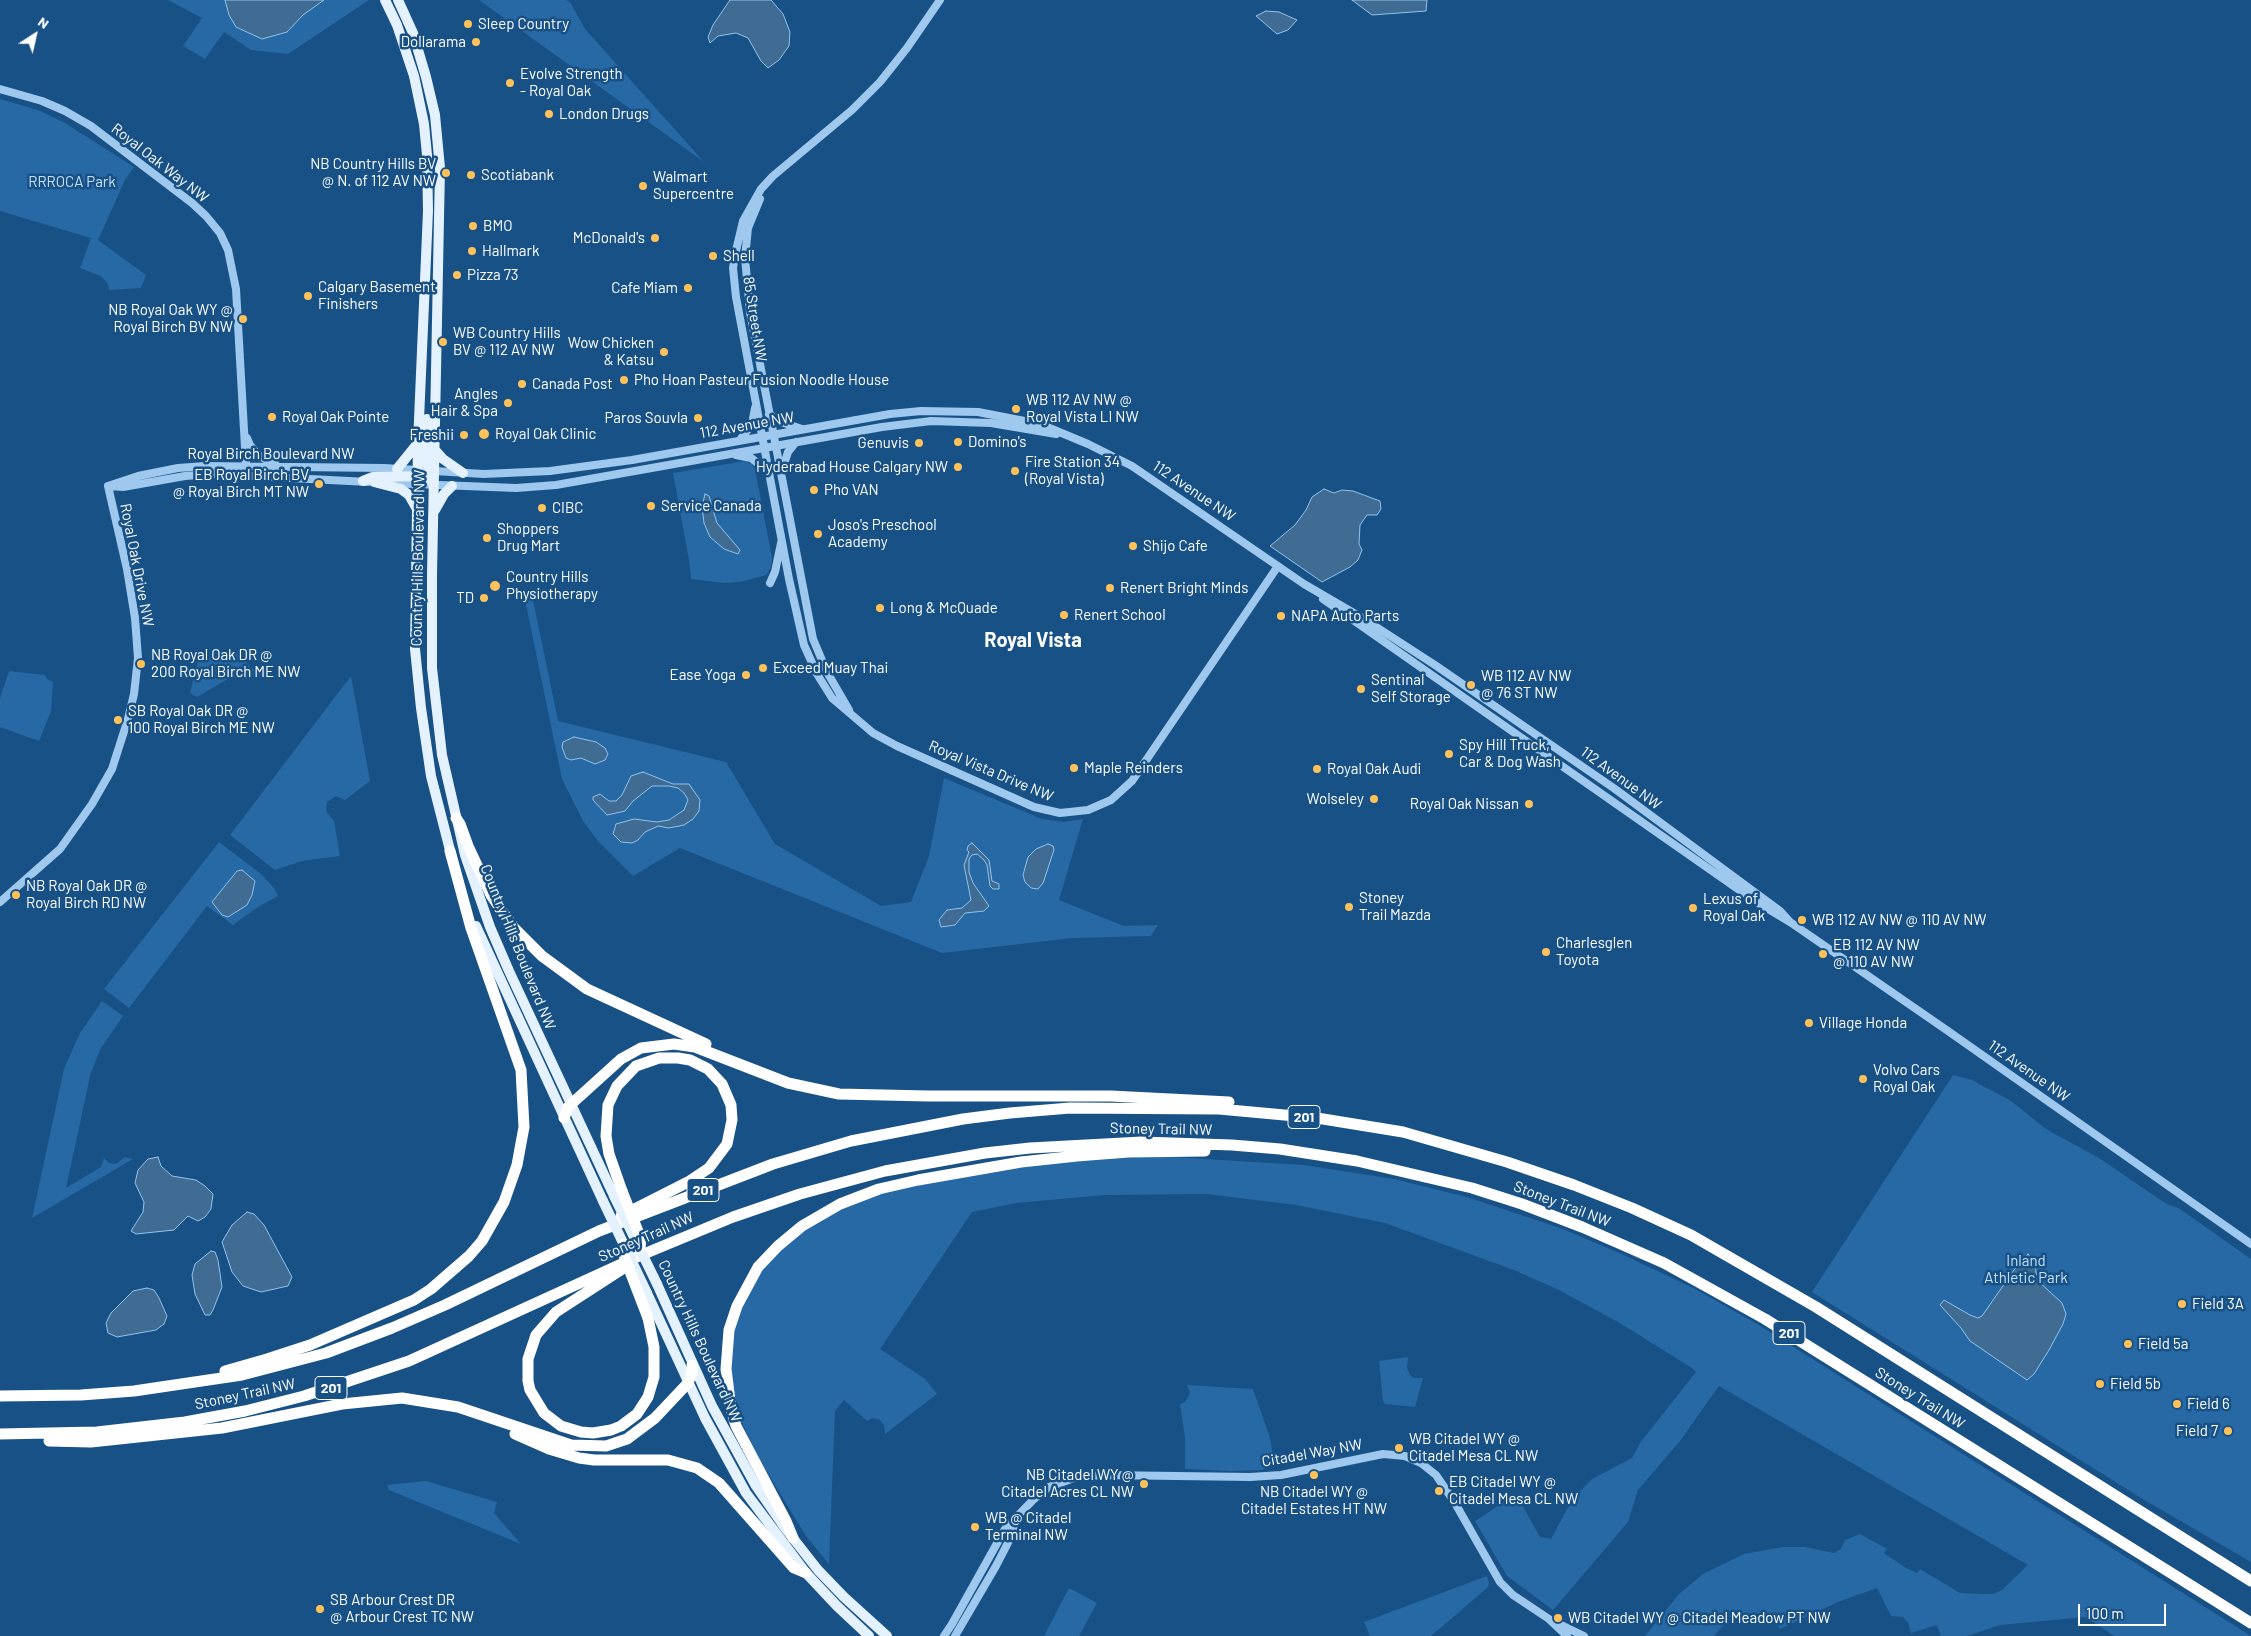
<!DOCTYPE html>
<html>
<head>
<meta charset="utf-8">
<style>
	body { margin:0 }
	#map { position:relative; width:2251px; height:1636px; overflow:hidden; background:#185186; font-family:Barlow,sans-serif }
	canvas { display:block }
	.north { position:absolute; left:10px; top:10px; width:50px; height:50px; -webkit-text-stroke:4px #185186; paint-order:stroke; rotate:35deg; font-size:14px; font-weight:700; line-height:20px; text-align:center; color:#fff }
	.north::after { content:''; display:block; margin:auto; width:18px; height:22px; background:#fff; clip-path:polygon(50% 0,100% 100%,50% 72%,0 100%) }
	.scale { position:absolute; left:2078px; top:1604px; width:88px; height:22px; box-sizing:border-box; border:2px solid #fff; border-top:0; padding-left:6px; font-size:15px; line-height:18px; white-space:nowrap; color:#fff; -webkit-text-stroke:4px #185186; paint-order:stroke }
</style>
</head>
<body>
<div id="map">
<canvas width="2251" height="1636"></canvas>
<div class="north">N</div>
<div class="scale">100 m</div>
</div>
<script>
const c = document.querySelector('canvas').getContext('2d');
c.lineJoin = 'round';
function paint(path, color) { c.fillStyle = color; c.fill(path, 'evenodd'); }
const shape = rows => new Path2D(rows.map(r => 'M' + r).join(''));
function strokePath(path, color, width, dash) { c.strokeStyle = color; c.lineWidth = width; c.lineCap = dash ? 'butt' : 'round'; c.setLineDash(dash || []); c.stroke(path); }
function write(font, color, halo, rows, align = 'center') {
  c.font = font + ' Barlow,sans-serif'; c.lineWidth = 5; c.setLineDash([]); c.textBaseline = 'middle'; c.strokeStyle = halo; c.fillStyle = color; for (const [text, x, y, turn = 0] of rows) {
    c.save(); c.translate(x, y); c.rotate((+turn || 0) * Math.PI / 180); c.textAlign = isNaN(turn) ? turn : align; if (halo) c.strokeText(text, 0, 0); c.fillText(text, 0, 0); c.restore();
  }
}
paint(shape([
	[168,0,369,0,288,54,251,50,224,32,205,59,183,46,202,18],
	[479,0,566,0,570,2,585,29,704,162],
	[0,99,38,110,65,123,134,167,125,180,98,240,146,275,141,288,109,290,108,284,101,276,80,268,91,238,0,211],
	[745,461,753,465,755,469,772,558,771,567,766,575,740,582,724,583,691,579,689,560,673,473],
	[524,595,532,595,558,721,726,762,775,844,881,906,911,902,929,856,944,778,1042,819,1064,822,1083,819,1059,900,1124,926,1158,925,1151,936,1072,938,942,953,680,848,633,876,598,841,583,821,562,779],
	[238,651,250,667,260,674,259,678,246,676,226,680,197,697,190,693,198,660],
	[9,671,45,675,47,679,53,682,51,711,39,741,0,727,0,698],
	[351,676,370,781,345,800,336,796,327,802,326,811,334,821,340,856,302,861,275,870,230,835],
	[219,842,261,874,274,888,278,896,258,907,233,925,207,906,129,1008,104,989],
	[102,1001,123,1016,101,1048,91,1072,66,1188,101,1167,104,1158,109,1163,116,1164,125,1157,133,1159,32,1218,64,1069,80,1033],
	[1953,1075,1972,1080,2011,1101,2046,1129,2099,1158,2165,1203,2180,1209,2251,1259,2251,1562,2141,1498,1812,1292],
	[1154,1156,1304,1165,1394,1179,1467,1197,1563,1229,1626,1256,1695,1289,1757,1324,2251,1636,2114,1636,2086,1617,2000,1625,1967,1636,1941,1636,1937,1625,1911,1633,1908,1622,1903,1617,1891,1616,1877,1588,1838,1602,1780,1629,1771,1613,1733,1614,1714,1636,1645,1636,1679,1594,1703,1574,1744,1554,1783,1547,1805,1547,1834,1553,1841,1549,1845,1540,1860,1534,1887,1549,1884,1553,1906,1568,1917,1573,1920,1569,1960,1593,1982,1594,1993,1594,2002,1590,2028,1565,1719,1386,1680,1441,1638,1490,1628,1522,1553,1610,1507,1576,1475,1521,1516,1494,1540,1537,1551,1539,1567,1509,1581,1490,1592,1479,1632,1458,1640,1443,1696,1372,1692,1368,1618,1322,1557,1289,1514,1270,1385,1223,1296,1205,1206,1194,1105,1195,1016,1203,972,1212,880,1349,925,1379,937,1394,885,1434,884,1425,880,1420,873,1418,867,1421,844,1400,835,1411,829,1564,806,1536,759,1459,742,1423,738,1423,730,1392,730,1334,744,1293,764,1262,825,1214,892,1188,1016,1166],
	[1408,1357,1407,1368,1410,1375,1413,1378,1423,1378,1415,1407,1385,1404,1383,1401,1379,1361],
	[1187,1385,1253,1389,1270,1438,1274,1461,1272,1467,1261,1470,1232,1471,1185,1469,1185,1437,1180,1404,1185,1402,1188,1397,1190,1392],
	[426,1481,497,1502,494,1513,521,1544,389,1490,387,1485],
	[1487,1576,1489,1584,1487,1588,1431,1636,1370,1636,1364,1622],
	[1069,1588,1097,1603,1079,1636,1044,1636]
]), '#2769a4');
const water = shape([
	[225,0,324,0,303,15,287,32,262,39,236,27,229,15,225,0],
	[730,0,771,0,783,14,790,32,789,46,779,60,768,68,761,61,748,38,736,33,718,36,710,43,708,37,713,25,730,0],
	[1352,0,1427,0,1426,11,1372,15,1352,0],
	[1266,11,1279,12,1297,20,1288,30,1277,34,1256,16,1266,11],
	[1324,489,1334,493,1342,490,1353,491,1380,501,1381,509,1377,515,1367,515,1360,525,1359,544,1362,550,1358,560,1350,567,1322,582,1270,546,1295,525,1306,510,1312,497,1324,489],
	[705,494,709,496,717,523,740,550,738,554,724,549,710,537,704,523,702,507,705,494],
	[574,737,596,742,605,748,608,754,605,760,595,764,581,758,571,760,566,758,562,747,563,742,574,737],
	[643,772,673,784,689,784,700,800,699,811,693,819,684,825,669,828,658,826,645,832,638,840,632,843,621,842,613,834,616,824,634,819,657,822,669,820,684,810,688,800,684,793,678,788,669,786,652,786,633,801,625,811,607,815,593,800,593,797,600,794,609,801,616,801,622,795,631,776,643,772],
	[972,843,989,860,992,881,999,884,999,889,993,889,990,886,987,865,984,860,977,854,972,855,969,859,969,872,973,883,989,906,984,911,965,913,955,925,941,927,939,920,947,910,962,908,971,900,964,865,969,852,967,850,968,846,972,843],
	[1048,844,1053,846,1054,850,1043,883,1038,889,1031,888,1025,882,1023,875,1028,857,1036,849,1048,844],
	[242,870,255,881,252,895,247,905,228,917,222,915,212,902,237,871,242,870],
	[158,1157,161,1166,172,1176,196,1180,205,1186,213,1194,211,1209,205,1217,198,1221,188,1216,174,1230,136,1234,131,1231,143,1212,144,1202,135,1183,138,1170,148,1159,158,1157],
	[247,1212,254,1214,264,1225,292,1277,288,1286,261,1292,243,1286,232,1272,222,1242,232,1225,247,1212],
	[211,1251,215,1252,218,1260,222,1287,213,1310,210,1315,205,1315,195,1294,192,1275,195,1264,211,1251],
	[2028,1254,2035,1264,2037,1280,2062,1303,2066,1314,2063,1324,2049,1350,2034,1374,2027,1380,1970,1341,1961,1328,1940,1305,1944,1300,1970,1315,1978,1318,1982,1316,2014,1270,2028,1254],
	[147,1288,154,1290,159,1298,167,1316,164,1324,156,1330,117,1337,108,1333,106,1323,111,1313,133,1291,147,1288]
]);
paint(water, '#406b92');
strokePath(water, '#90c4f0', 1);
strokePath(shape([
	[940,0,907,48,880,82,852,110,773,176,761,189,743,221,735,255,733,268,736,297,789,579,804,645,817,674,832,698,873,733,897,746,1034,807,1060,813,1088,810,1111,800,1132,781,1278,566],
	[0,89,42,101,65,111,91,126,192,203,206,216,220,233,228,250,236,289,246,465],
	[760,199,748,228,745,258,750,312,813,639,827,672,849,710],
	[769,414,781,422,802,429],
	[247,438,250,445,258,455,276,465],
	[740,440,752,424,755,408],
	[736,455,751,458,768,471],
	[782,470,788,452,796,442],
	[389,483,516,488,556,485,882,427,931,421,991,423,1056,434],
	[108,486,138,476,178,468,205,466,384,468,484,474,550,471,632,460,890,414,921,411,978,412,1040,424,1088,444,1132,466,1304,584,1364,619,1435,665,1615,789,1780,911,1790,922],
	[110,486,123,487,185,476,213,474,368,482],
	[770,583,775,572,781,543],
	[1323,599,1755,901,1790,922,1948,1031,2251,1244],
	[0,902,60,849,92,804,112,769,128,719,134,694,138,658,135,618,127,569,108,486],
	[1555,1622,1584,1636],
	[944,1636,952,1624,1005,1529,1033,1500,1049,1487,1077,1477,1103,1475,1250,1477,1281,1475,1383,1454,1405,1456,1421,1463,1436,1475,1455,1503,1500,1582,1513,1595,1549,1619,1567,1636],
	[955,1636,996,1566,1012,1535,1015,1519]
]), '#9ec8ed', 8);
strokePath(shape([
	[385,0,397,25,414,76,424,124,427,155,428,211,418,443,415,649,421,708,431,776,452,858],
	[398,0,413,33,426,77,435,115,440,168,432,575,432,668,442,755,465,855,490,927,509,971,614,1196],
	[427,419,427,462,431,481],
	[435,450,443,459,463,473],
	[397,469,418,443],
	[363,481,373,477,423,476],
	[374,482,401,489,409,495,417,509],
	[435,510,444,494,452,486],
	[476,926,603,1201],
	[657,1284,712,1406,756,1486,785,1528,818,1570,844,1597,887,1636],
	[647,1293,705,1418,746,1493,806,1573,837,1606,869,1636]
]), '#e4f1ff', 10);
strokePath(shape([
	[456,818,460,824,468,846,491,895,514,928,542,956,587,989,706,1044],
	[564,1118,568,1107,621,1059,641,1048,674,1044,695,1047,788,1083,839,1094,928,1096,1111,1096,1229,1102],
	[621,1216,688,1182,709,1168,727,1144,732,1120,731,1105,722,1084,708,1069,690,1060,678,1058,659,1058,636,1066,617,1086,608,1105,606,1136,609,1154,622,1191],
	[627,1266,556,1312,536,1335,528,1359,528,1381,530,1390,544,1413,561,1426,581,1432,593,1433,611,1430,621,1426,637,1414,648,1397,654,1377,654,1347,648,1318],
	[225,1371,267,1359,310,1345,414,1300,431,1289,469,1256,482,1241,504,1202,517,1165,524,1127,521,1070,471,928,450,851],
	[0,1396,81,1395,134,1391,242,1375,326,1353,392,1328,445,1305,599,1231,773,1164,851,1141,963,1119,1010,1113,1070,1108,1219,1109,1317,1118,1403,1132,1507,1162,1574,1185,1632,1208,1691,1235,1816,1307,2251,1581],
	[0,1434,97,1432,185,1422,245,1411,304,1396,409,1361,639,1256,733,1217,800,1194,885,1171,985,1153,1030,1148,1142,1142,1232,1145,1280,1149,1357,1161,1472,1188,1522,1204,1582,1227,1664,1263,1765,1319,2251,1623],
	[515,1434,549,1449,579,1458,594,1460,668,1460,697,1468,719,1483,794,1568,806,1573],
	[49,1441,91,1442,222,1428,342,1404,402,1398,458,1407,571,1445,606,1446,627,1439,655,1418,688,1383,692,1372,692,1365],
	[793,1538,786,1521,736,1426,731,1409,726,1369,729,1330,737,1306,758,1267,778,1246,802,1226,840,1204,879,1189,918,1180,1021,1162,1077,1156,1129,1152,1205,1151]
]), '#fff', 11);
strokePath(shape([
	[614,1196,657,1284],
	[603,1201,647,1293]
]), '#e4f1ff', 10);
strokePath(shape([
	[622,1191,641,1239,640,1248],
	[624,1244,623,1253,648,1318]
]), '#fff', 11);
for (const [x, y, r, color] of [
	[468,24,5,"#ffc25a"],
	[476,42,5,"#ffc25a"],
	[510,83,5,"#ffc25a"],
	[549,114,5,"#ffc25a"],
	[446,173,5,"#ffc25a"],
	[471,175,5,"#ffc25a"],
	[643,186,5,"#ffc25a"],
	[473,226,5,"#ffc25a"],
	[655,238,5,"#ffc25a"],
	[472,251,5,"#ffc25a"],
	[713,256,5,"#ffc25a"],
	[457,275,5,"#ffc25a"],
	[688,288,5,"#ffc25a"],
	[308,296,5,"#ffc25a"],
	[243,319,5,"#ffc25a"],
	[443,342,5,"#ffc25a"],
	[664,352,5,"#ffc25a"],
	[624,380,5,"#ffc25a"],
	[522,384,5,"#ffc25a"],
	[508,403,5,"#ffc25a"],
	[1016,409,5,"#ffc25a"],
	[272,417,5,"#ffc25a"],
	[698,418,5,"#ffc25a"],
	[484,434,6,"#ffc25a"],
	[464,435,5,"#ffc25a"],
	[958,442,5,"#ffc25a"],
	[919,443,5,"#ffc25a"],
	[958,467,5,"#ffc25a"],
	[1015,471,5,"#ffc25a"],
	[319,484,5,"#ffc25a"],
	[814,490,5,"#ffc25a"],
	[651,506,5,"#ffc25a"],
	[542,508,5,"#ffc25a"],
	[818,534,5,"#ffc25a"],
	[487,538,5,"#ffc25a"],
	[1133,546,5,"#ffc25a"],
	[495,586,6,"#ffc25a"],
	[1110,588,5,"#ffc25a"],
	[484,598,5,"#ffc25a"],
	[880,608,5,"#ffc25a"],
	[1064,615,5,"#ffc25a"],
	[1281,616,5,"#ffc25a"],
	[141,664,5,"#ffc25a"],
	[763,668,5,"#ffc25a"],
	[746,675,5,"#ffc25a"],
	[1471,685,5,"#ffc25a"],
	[1361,689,5,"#ffc25a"],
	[118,720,5,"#ffc25a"],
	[1449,754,5,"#ffc25a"],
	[1074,768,5,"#ffc25a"],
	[1317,769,5,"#ffc25a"],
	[1374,799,5,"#ffc25a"],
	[1529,804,5,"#ffc25a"],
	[16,895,5,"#ffc25a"],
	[1349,907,5,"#ffc25a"],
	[1693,908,5,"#ffc25a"],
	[1802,920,5,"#ffc25a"],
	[1546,952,5,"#ffc25a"],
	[1823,954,5,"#ffc25a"],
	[1809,1023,5,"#ffc25a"],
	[1863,1079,5,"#ffc25a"],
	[2182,1304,5,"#ffc25a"],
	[2128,1344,5,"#ffc25a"],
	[2100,1384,5,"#ffc25a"],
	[2177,1404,5,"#ffc25a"],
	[2228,1431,5,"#ffc25a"],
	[1399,1448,5,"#ffc25a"],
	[1314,1475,5,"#ffc25a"],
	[1144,1484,5,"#ffc25a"],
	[1439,1491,5,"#ffc25a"],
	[975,1527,5,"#ffc25a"],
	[320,1609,5,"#ffc25a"],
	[1558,1618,5,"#ffc25a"]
]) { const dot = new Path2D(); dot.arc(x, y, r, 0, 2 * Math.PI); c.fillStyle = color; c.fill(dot); strokePath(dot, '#185186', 2); }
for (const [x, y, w] of [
	[1304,1117,32],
	[703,1190,32],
	[1789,1333,32],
	[331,1388,32]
]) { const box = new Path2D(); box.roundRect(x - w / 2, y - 11.5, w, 23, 4); c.fillStyle = '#185186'; c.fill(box); strokePath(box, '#fff', 1); }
write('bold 14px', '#fff', null, [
	["201",1304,1117],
	["201",703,1190],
	["201",1789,1333],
	["201",331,1388]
]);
write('15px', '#fff', '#185186', [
	["Sleep Country",478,24],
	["Dollarama",466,42,"right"],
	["Evolve Strength",520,74],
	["- Royal Oak",520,91],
	["London Drugs",559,114],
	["NB Country Hills BV",436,164,"right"],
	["@ N. of 112 AV NW",436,181,"right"],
	["Scotiabank",481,175],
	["Walmart",653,177],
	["Supercentre",653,194],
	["BMO",483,226],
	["McDonald's",645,238,"right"],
	["Hallmark",482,251],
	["Shell",723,256],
	["Pizza 73",467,275],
	["Calgary Basement",318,287],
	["Finishers",318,304],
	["Cafe Miam",678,288,"right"],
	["NB Royal Oak WY @",233,310,"right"],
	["Royal Birch BV NW",233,327,"right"],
	["WB Country Hills",453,333],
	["BV @ 112 AV NW",453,350],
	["Wow Chicken",654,343,"right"],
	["& Katsu",654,360,"right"],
	["Pho Hoan Pasteur Fusion Noodle House",634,380],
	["Canada Post",532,384],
	["Angles",498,394,"right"],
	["Hair & Spa",498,411,"right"],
	["WB 112 AV NW @",1026,400],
	["Royal Vista LI NW",1026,417],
	["Royal Oak Pointe",282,417],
	["Paros Souvla",688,418,"right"],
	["Royal Oak Clinic",495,434],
	["Freshii",454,435,"right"],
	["Domino's",968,442],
	["Genuvis",909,443,"right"],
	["Fire Station 34",1025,462],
	["(Royal Vista)",1025,479],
	["Hyderabad House Calgary NW",948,467,"right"],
	["EB Royal Birch BV",309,475,"right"],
	["@ Royal Birch MT NW",309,492,"right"],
	["Pho VAN",824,490],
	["Service Canada",661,506],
	["CIBC",552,508],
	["Joso's Preschool",828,525],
	["Academy",828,542],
	["Shoppers",497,529],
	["Drug Mart",497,546],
	["Shijo Cafe",1143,546],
	["Country Hills",506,577],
	["Physiotherapy",506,594],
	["Renert Bright Minds",1120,588],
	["TD",474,598,"right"],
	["Long & McQuade",890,608],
	["Renert School",1074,615],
	["NAPA Auto Parts",1291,616],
	["NB Royal Oak DR @",151,655],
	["200 Royal Birch ME NW",151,672],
	["Exceed Muay Thai",773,668],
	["Ease Yoga",736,675,"right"],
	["WB 112 AV NW",1481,676],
	["@ 76 ST NW",1481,693],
	["Sentinal",1371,680],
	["Self Storage",1371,697],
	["SB Royal Oak DR @",128,711],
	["100 Royal Birch ME NW",128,728],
	["Spy Hill Truck,",1459,745],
	["Car & Dog Wash",1459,762],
	["Maple Reinders",1084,768],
	["Royal Oak Audi",1327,769],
	["Wolseley",1364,799,"right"],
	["Royal Oak Nissan",1519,804,"right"],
	["NB Royal Oak DR @",26,886],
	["Royal Birch RD NW",26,903],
	["Stoney",1359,898],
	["Trail Mazda",1359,915],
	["Lexus of",1703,899],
	["Royal Oak",1703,916],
	["WB 112 AV NW @ 110 AV NW",1812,920],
	["Charlesglen",1556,943],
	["Toyota",1556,960],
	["EB 112 AV NW",1833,945],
	["@ 110 AV NW",1833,962],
	["Village Honda",1819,1023],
	["Volvo Cars",1873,1070],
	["Royal Oak",1873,1087],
	["Field 3A",2192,1304],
	["Field 5a",2138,1344],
	["Field 5b",2110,1384],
	["Field 6",2187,1404],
	["Field 7",2218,1431,"right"],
	["WB Citadel WY @",1409,1439],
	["Citadel Mesa CL NW",1409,1456],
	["NB Citadel WY @",1134,1475,"right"],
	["Citadel Acres CL NW",1134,1492,"right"],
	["EB Citadel WY @",1449,1482],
	["Citadel Mesa CL NW",1449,1499],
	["NB Citadel WY @",1314,1492,"center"],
	["Citadel Estates HT NW",1314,1509,"center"],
	["WB @ Citadel",985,1518],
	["Terminal NW",985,1535],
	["SB Arbour Crest DR",330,1600],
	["@ Arbour Crest TC NW",330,1617],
	["WB Citadel WY @ Citadel Meadow PT NW",1568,1618]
], 'left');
write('15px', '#fff', '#185186', [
	["Royal Oak Way NW",160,163,38],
	["85 Street NW",755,319,81],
	["112 Avenue NW",747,425,-10],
	["Royal Birch Boulevard NW",271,454],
	["112 Avenue NW",1194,491,34],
	["Country Hills Boulevard NW",418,558,-89],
	["Royal Oak Drive NW",137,565,79],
	["Royal Vista Drive NW",991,771,23],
	["112 Avenue NW",1621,778,36],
	["Country Hills Boulevard NW",518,947,68],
	["112 Avenue NW",2029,1071,35],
	["Stoney Trail NW",1161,1129,1],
	["Stoney Trail NW",1562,1204,21],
	["Stoney Trail NW",646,1237,-24],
	["Country Hills Boulevard NW",700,1341,65],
	["Stoney Trail NW",245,1394,-12],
	["Stoney Trail NW",1920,1398,32],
	["Citadel Way NW",1312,1453,-10]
]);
write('15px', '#c3e0fa', '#185186', [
	["RRROCA Park",72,182],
	["Inland",2026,1261],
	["Athletic Park",2026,1278]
]);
write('bold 20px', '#fff', '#185186', [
	["Royal Vista",1033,640]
]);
</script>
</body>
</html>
